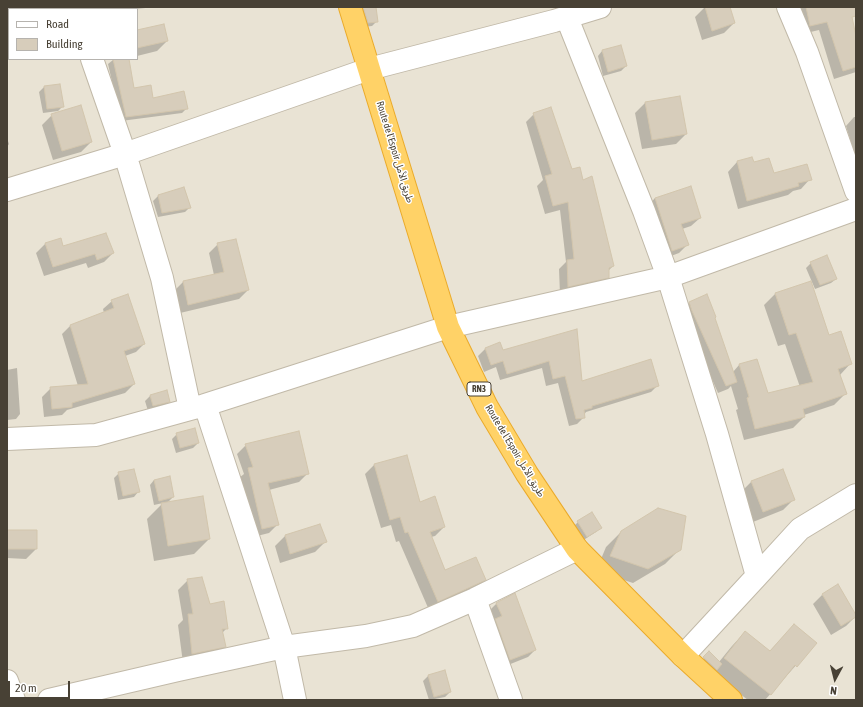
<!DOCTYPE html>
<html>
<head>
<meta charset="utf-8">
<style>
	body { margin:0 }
	#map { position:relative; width:863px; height:707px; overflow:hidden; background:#f5f1e6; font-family:"Asap Condensed",sans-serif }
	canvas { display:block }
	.frame { position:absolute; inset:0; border:8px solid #484135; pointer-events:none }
	.legend { position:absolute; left:8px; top:8px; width:130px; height:52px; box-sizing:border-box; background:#fff; border:1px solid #b6b3ae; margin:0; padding:5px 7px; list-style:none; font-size:12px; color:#484135 }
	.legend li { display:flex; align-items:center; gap:8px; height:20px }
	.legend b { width:20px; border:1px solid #b6b3ae }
	.north { position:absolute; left:815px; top:659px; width:40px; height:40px; -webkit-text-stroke:3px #fff; paint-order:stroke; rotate:187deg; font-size:11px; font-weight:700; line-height:16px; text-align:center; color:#484135 }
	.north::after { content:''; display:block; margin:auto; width:14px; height:18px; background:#484135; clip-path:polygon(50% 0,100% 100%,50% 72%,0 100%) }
	.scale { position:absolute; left:8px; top:681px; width:62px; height:18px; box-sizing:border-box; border:2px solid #484135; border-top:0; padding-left:5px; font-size:12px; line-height:14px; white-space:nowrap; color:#484135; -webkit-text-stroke:3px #fff; paint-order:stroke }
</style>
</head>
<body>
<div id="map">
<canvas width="863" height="707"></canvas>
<div class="frame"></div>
<ul class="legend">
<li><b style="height:5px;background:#fff"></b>Road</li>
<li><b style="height:11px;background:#d7cdbb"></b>Building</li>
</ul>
<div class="north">N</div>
<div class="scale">20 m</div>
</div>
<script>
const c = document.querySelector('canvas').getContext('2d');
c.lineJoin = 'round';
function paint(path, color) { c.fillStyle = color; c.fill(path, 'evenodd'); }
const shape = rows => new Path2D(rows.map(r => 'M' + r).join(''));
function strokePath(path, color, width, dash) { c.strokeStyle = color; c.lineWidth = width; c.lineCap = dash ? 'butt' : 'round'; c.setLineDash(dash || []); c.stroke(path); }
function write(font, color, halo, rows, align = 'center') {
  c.font = font + ' "Asap Condensed","Noto Sans Arabic",sans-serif'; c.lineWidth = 3; c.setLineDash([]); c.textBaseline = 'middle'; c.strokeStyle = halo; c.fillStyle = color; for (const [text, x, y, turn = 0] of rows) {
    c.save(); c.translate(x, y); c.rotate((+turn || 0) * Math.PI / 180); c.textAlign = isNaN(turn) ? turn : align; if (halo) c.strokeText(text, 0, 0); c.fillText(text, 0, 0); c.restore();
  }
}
paint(shape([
	[7,7,856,7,856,700,7,700],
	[9,9,137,9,137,59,9,59]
]), '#e9e3d4');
paint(shape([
	[78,7,154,7,137,9,78,9],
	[359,7,375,7,377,21,372,26,363,27],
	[705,7,729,7,734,23,724,33,702,40,695,17],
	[796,7,849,7,856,41,856,72,834,79,819,30,802,34],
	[7,17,9,17,9,58,7,59],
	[137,31,167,41,157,51,137,56],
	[602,51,626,66,621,71,603,76,598,56],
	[128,59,133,89,152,100,187,108,182,113,121,121,108,64,113,60],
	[44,87,63,106,58,111,43,113,39,92],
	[645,103,686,134,676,144,642,149,635,113],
	[534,114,571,170,613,266,608,271,608,277,600,286,560,295,559,269,566,262,560,210,545,214,537,186,543,180,526,122],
	[52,115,91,142,81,152,53,160,42,125],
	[854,117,856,117,856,159,846,126],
	[7,138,9,144,7,147],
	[752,158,753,163,773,174,810,179,801,189,793,191,788,195,738,209,728,172,737,162],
	[184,188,190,207,185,212,158,217,153,201,158,196],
	[655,198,700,218,691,226,682,229,688,244,679,253,663,259,647,207],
	[60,240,62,247,113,253,104,262,88,268,86,263,44,276,36,253,45,244],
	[218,244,248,290,239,299,180,313,174,291,183,282,214,275,209,253],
	[811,263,836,279,831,283,815,289,806,268],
	[775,294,828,336,851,363,840,375,846,393,834,405,804,415,804,417,793,428,744,440,736,410,738,409,731,386,728,389,718,393,682,311,689,303,714,319,733,372,739,365,757,360,767,394,800,387,785,344,778,346,764,305],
	[112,301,144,344,136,352,125,356,134,384,125,393,67,410,62,415,44,417,42,397,51,388,78,386,62,334,71,325,104,313,103,309],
	[576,331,581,382,658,385,651,392,586,412,584,415,584,417,577,424,569,426,558,383,546,386,542,368,500,380,496,367,484,372,478,356,485,349,502,351],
	[17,368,20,414,16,419,7,420,7,370],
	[166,392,169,401,164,406,148,411,145,401,150,396],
	[177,434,198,443,193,448,176,453,172,439],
	[246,445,308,473,299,482,269,490,278,524,269,533,253,537,239,478,244,474,237,454],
	[406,456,420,503,444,527,435,536,431,537,445,571,485,580,476,589,429,610,399,541,396,542,391,525,381,528,365,474,374,465],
	[119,473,138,492,134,497,118,500,114,478],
	[154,480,173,497,167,503,209,539,194,554,154,561,147,519,163,503,154,505,150,485],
	[751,482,793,500,783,510,753,522,741,492],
	[578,522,600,527,596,532,582,541,573,527],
	[320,525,325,542,315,552,280,563,275,546,285,536],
	[7,531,36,549,26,559,7,558],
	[621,532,680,549,665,564,633,583,596,571,606,547],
	[188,580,227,628,222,633,225,647,215,657,183,663,178,625,183,620,178,590],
	[822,595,856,616,846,626,831,635,813,604],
	[497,603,535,650,528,657,503,667,489,611],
	[794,625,815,644,765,700,748,700,699,663,709,653,719,662,732,646,745,632,769,652],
	[444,671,450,692,445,697,429,700,423,681,428,676]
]), '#0003');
const building = shape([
	[363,7,376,7,378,22,368,23,363,7],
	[705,7,730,7,735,23,712,31,705,7],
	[806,7,856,7,856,16,852,17,856,36,856,67,843,71,827,22,810,26,806,7],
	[164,24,168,41,137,48,137,30,164,24],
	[621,45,627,66,608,72,602,50,621,45],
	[113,59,129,59,134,88,151,85,153,98,184,91,188,109,126,117,113,59],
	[60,84,64,107,47,109,44,86,60,84],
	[680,96,687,134,652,140,645,102,680,96],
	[81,105,92,142,62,151,51,114,81,105],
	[551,107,572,169,580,167,583,180,592,176,614,266,609,268,609,278,568,287,567,260,574,259,568,202,553,206,545,176,552,174,533,113,551,107],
	[752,157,754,162,769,158,774,173,807,164,812,180,798,183,799,186,747,201,737,161,752,157],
	[691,186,701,218,681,224,689,245,672,251,655,198,691,186],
	[184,187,191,208,162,213,158,195,184,187],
	[106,233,114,253,97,260,95,254,53,267,45,243,61,238,63,246,106,233],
	[236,239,249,290,188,305,183,281,224,272,217,243,236,239],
	[827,255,837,279,820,285,810,262,827,255],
	[811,281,829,335,841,331,852,364,838,369,847,394,803,409,805,417,755,429,747,398,749,397,739,364,757,359,768,393,813,382,796,333,789,335,775,293,811,281],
	[128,294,145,344,124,351,135,384,72,403,72,407,52,409,50,387,88,384,70,325,114,308,111,300,128,294],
	[707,294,716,317,715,318,737,382,726,386,692,311,689,302,707,294],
	[577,329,582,381,651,359,659,386,592,406,592,408,584,410,585,418,576,419,565,376,553,379,549,361,507,374,503,361,491,365,485,348,500,342,503,350,577,329],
	[167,390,170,402,153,406,150,395,167,390],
	[195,428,199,443,180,448,176,433,195,428],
	[299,431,309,474,268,483,279,525,262,529,248,468,253,467,245,444,299,431],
	[407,455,420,502,435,496,445,527,430,532,445,570,476,557,486,580,438,602,408,532,405,533,400,517,390,520,374,464,407,455],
	[134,469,140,492,123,496,118,472,134,469],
	[783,469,795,500,763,512,751,481,783,469],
	[170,476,174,497,159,501,154,480,170,476],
	[203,496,210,539,168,546,161,503,203,496],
	[658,508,686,516,681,550,648,569,610,556,621,531,658,508],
	[592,512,602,528,587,537,577,521,592,512],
	[320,524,327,542,290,554,285,535,320,524],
	[7,530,37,530,37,549,7,549,7,530],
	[202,577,210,604,224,601,228,629,222,629,226,647,192,654,188,614,193,614,187,579,202,577],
	[838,584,856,615,856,617,841,626,822,594,838,584],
	[515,593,536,650,510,660,495,619,502,616,496,603,515,593],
	[794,624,817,643,797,667,795,665,771,695,724,658,745,631,770,651,794,624],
	[709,651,722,664,717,670,703,657,709,651],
	[445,670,451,692,434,697,428,675,445,670]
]);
paint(building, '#d7cdbb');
strokePath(building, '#d3c6ad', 1);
const street = shape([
	[78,7,78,9],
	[788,7,807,52,856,191],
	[567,18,644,211,668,277,717,434,757,576],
	[92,59,125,154,162,278,190,409],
	[7,190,125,154,369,69,554,21,600,7],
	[205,405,284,647,295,700],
	[7,439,96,435,205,405,448,327,668,277,856,209],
	[475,599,511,700],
	[683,656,757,576,800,529,856,495],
	[7,681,14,700],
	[49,700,178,670,284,647,366,636,413,626,475,599,577,549]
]);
const highway = shape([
	[350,7,448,327,487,407,527,474,577,549,683,656,731,700]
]);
strokePath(street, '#c1b9a8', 24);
strokePath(highway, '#ebab2b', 24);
strokePath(street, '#fff', 22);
strokePath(highway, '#ffd267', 22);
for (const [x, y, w] of [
	[479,389,24]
]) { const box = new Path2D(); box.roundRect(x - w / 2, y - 7, w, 14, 3); c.fillStyle = '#fff'; c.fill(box); strokePath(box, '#484135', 1); }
write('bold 9px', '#484135', null, [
	["RN3",479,389]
]);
write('10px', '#484135', '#fff', [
	["Route de l’Espoir طريق الأمل",395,152,73],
	["Route de l’Espoir طريق الأمل",515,451,59]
]);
</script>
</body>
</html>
